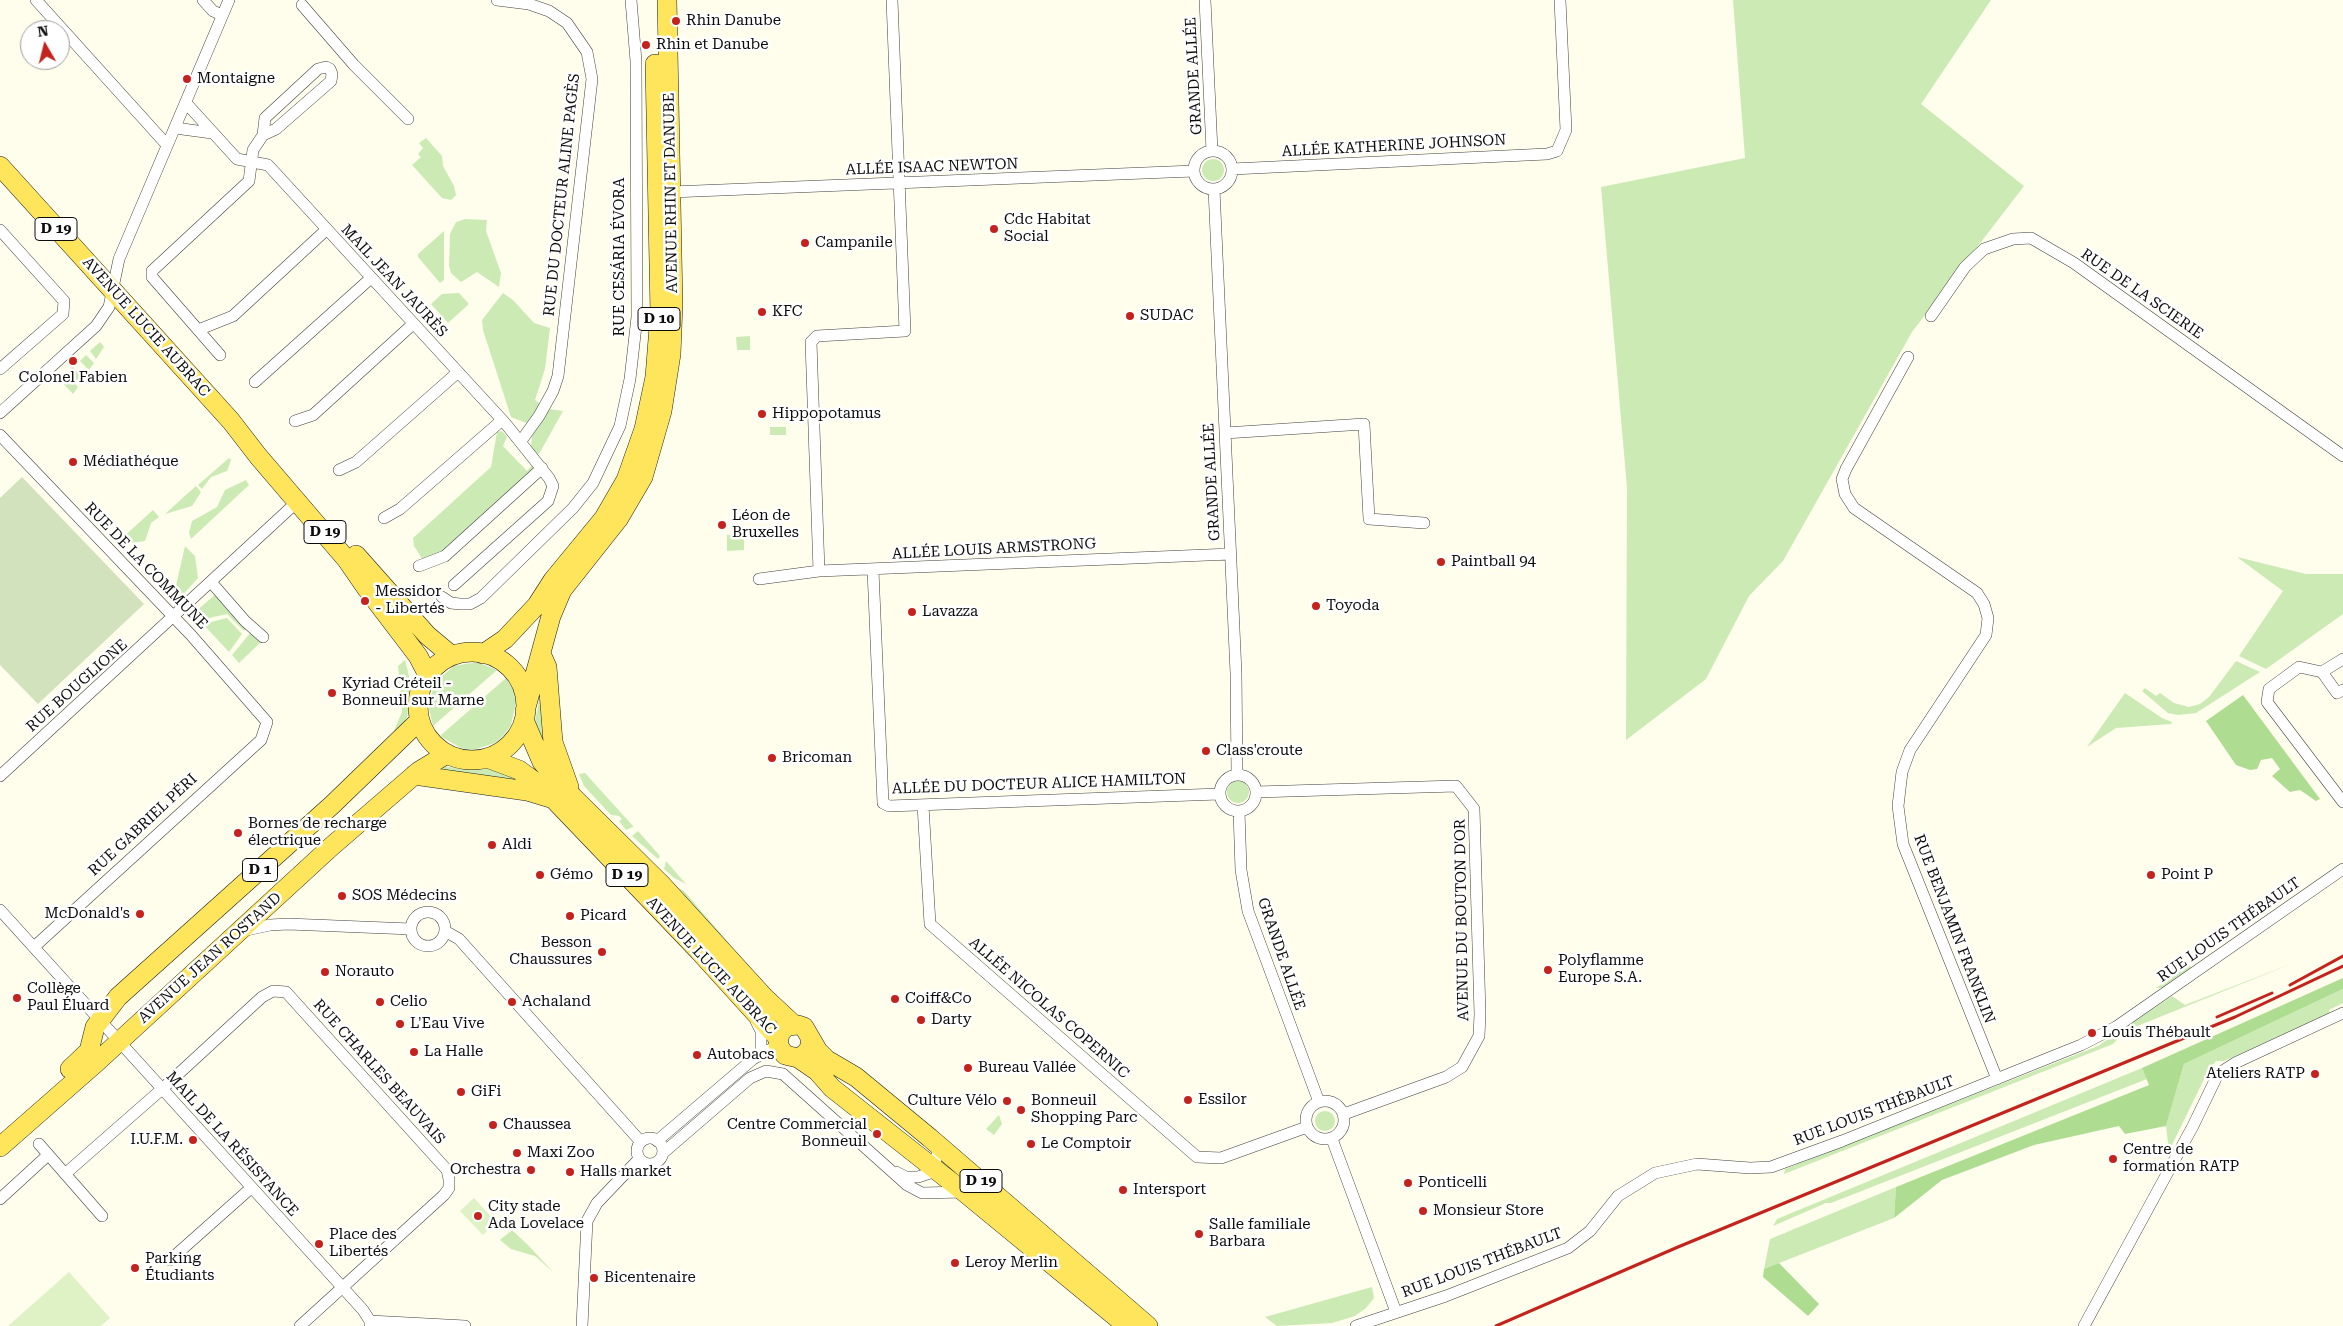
<!DOCTYPE html>
<html>
<head>
<meta charset="utf-8">
<style>
	body { margin:0 }
	#map { position:relative; width:2343px; height:1326px; overflow:hidden; background:#fffdec; font-family:"Roboto Serif",serif }
	canvas { display:block }
	.north { position:absolute; left:20px; top:20px; width:50px; height:50px; box-sizing:border-box; background:#fff; border:1px solid #9e9e9e; border-radius:50%; rotate:352deg; font-size:14px; font-weight:700; line-height:20px; text-align:center; color:#0d0d0d }
	.north::after { content:''; display:block; margin:auto; width:18px; height:22px; background:#c4231d; clip-path:polygon(50% 0,100% 100%,50% 72%,0 100%) }
</style>
</head>
<body>
<div id="map">
<canvas width="2343" height="1326"></canvas>
<div class="north">N</div>
</div>
<script>
const c = document.querySelector('canvas').getContext('2d');
c.lineJoin = 'round';
function paint(path, color) { c.fillStyle = color; c.fill(path, 'evenodd'); }
const shape = rows => new Path2D(rows.map(r => 'M' + r).join(''));
function strokePath(path, color, width, dash) { c.strokeStyle = color; c.lineWidth = width; c.lineCap = dash ? 'butt' : 'round'; c.setLineDash(dash || []); c.stroke(path); }
function write(font, color, halo, rows, align = 'center') {
  c.font = font + ' "Roboto Serif",serif'; c.lineWidth = 5; c.setLineDash([]); c.textBaseline = 'middle'; c.strokeStyle = halo; c.fillStyle = color; for (const [text, x, y, turn = 0] of rows) {
    c.save(); c.translate(x, y); c.rotate((+turn || 0) * Math.PI / 180); c.textAlign = isNaN(turn) ? turn : align; if (halo) c.strokeText(text, 0, 0); c.fillText(text, 0, 0); c.restore();
  }
}
paint(shape([
	[1733,0,1991,0,1921,104,2024,186,1912,332,1783,561,1749,596,1706,679,1626,740,1627,488,1601,187,1745,158],
	[426,138,442,156,443,166,454,186,456,195,451,200,442,198,412,165,421,157,418,154,423,148,419,143],
	'1202 170a11 11 0 1 1 22 0a11 11 0 1 1-22 0Z',
	[465,219,487,220,486,231,501,273,499,287,477,272,461,282,451,273,449,266,450,234,456,222],
	[444,231,444,280,440,283,418,257,418,254],
	[459,293,469,304,448,323,431,304,442,294],
	[503,293,513,300,534,323,550,328,545,369,535,400,540,404,531,420,526,423,511,417,483,330,482,320],
	[750,336,750,350,737,350,736,337],
	[100,342,104,347,96,359,90,351],
	[86,355,94,363,89,370,80,361],
	[73,367,84,379,80,385,68,371],
	[66,373,78,387,73,394,59,379],
	[549,409,563,411,539,454,536,455,531,446,532,435],
	[770,427,786,427,786,435,770,435],
	[502,431,507,437,503,446,527,471,533,464,533,471,444,554,423,560,414,546,413,538,491,467,497,432],
	[229,458,231,460,227,471,211,477,202,489,198,485],
	[246,480,249,485,191,539,189,533,192,521,217,507,225,490],
	[196,486,201,492,192,506,165,514],
	[153,510,159,517,151,523,145,541,125,544,121,539],
	[744,534,744,550,727,551,727,535],
	[185,546,195,556,198,578,180,598,175,590],
	[2237,557,2306,574,2343,574,2343,614,2266,669,2239,656,2283,591],
	[217,593,248,628,244,631,227,614,200,620,194,613],
	[227,618,242,634,229,652,203,624],
	[251,632,261,642,239,663,232,655],
	[405,660,411,684,407,717,403,725,393,733,402,712,398,666],
	[2236,661,2260,672,2196,713,2178,715,2168,713,2142,691,2145,688,2156,696,2160,693,2174,703,2189,707,2200,704,2209,697],
	[477,662,497,670,433,726,428,704,436,681,454,666],
	[506,678,513,690,516,702,511,725,504,735,495,743,473,750,461,748,440,736],
	[543,681,550,739,542,746,535,721],
	[2125,693,2162,718,2172,722,2171,724,2116,728,2087,747],
	[442,766,470,770,488,768,518,775,512,787,429,771],
	[585,773,633,826,633,827,626,830,619,821,622,819,619,816,611,815,584,786,579,774],
	'1227 792a11 11 0 1 1 22 0a11 11 0 1 1-22 0Z',
	[638,831,660,856,658,859,632,836],
	[666,861,686,884,674,878,664,869],
	[671,885,684,891,727,941,724,944],
	[2296,962,2125,1031,2113,1044,1784,1174,1785,1169,2098,1046,2172,996,2185,1005],
	[2190,965,2191,968,2162,988,2156,988],
	[2343,989,2343,1003,2329,1010,2330,1013,2224,1061,2216,1061,2208,1071,2169,1151,2166,1126,2184,1064],
	[2142,1068,2147,1079,1831,1203,1826,1203,1773,1226,1777,1219],
	'1315 1121a10 10 0 1 1 20 0a10 10 0 1 1-20 0Z',
	[999,1115,1002,1124,994,1135,986,1129],
	[1896,1187,1894,1218,1764,1269,1770,1239],
	[512,1230,528,1245,553,1272,535,1256,511,1249,500,1240],
	[1372,1287,1374,1298,1366,1308,1355,1316,1332,1323,1277,1326,1265,1317]
]), '#ccebb4');
paint(shape([
	[2243,695,2320,799,2316,801,2300,790,2290,792,2272,776,2280,769,2272,758,2261,760,2257,769,2250,770,2236,765,2206,721],
	[2343,978,2343,989,2184,1064,2166,1126,2125,1134,2119,1126,2034,1145,1942,1180,1894,1218,1896,1187,2149,1085,2142,1068],
	[1779,1263,1819,1304,1808,1316,1763,1277,1764,1269]
]), '#aedd92');
paint(shape([
	[22,477,144,604,38,704,0,665,0,498]
]), '#d2e2bc');
paint(shape([
	[474,1198,496,1222,483,1235,460,1211],
	[69,1272,110,1318,101,1326,8,1326]
]), '#dff2c6');
const street = shape([
	[36,0,167,145],
	[203,0,213,11,222,15],
	[497,0,529,4,549,11,567,23,587,52,592,79,558,376,553,391,539,416,521,441],
	[1205,0,1212,151],
	[302,5,354,65,408,119],
	[186,103,237,159,268,165,505,423,549,478,553,486,548,501,454,585],
	[175,128,212,133],
	'1194 170a19 19 0 1 1 38 0a19 19 0 1 1-38 0Z',
	[1232,169,1547,154,1557,151,1566,130,1560,0],
	[1214,189,1236,673,1237,774],
	[671,192,1194,171],
	[0,230,64,301,63,314,0,369],
	[1931,316,1965,267,1984,249,2013,239,2031,238,2074,263,2343,456],
	[198,330,233,316,326,230],
	[220,355,152,277,152,271,249,181,253,150,263,135,276,129,331,81,332,74,330,69,326,67,318,69,265,118,263,135],
	[1908,357,1846,469,1842,479,1845,494,1854,508,1977,593,1984,604,1988,618,1986,635,1910,750,1902,772,1898,806,1903,844,1997,1079],
	[255,382,371,278],
	[0,413,96,326,109,307,119,259,229,0],
	[295,421,313,415,413,324],
	[1225,433,1364,424,1369,519,1424,523],
	[0,435,191,635,267,722,261,740,34,947],
	[339,470,356,462,457,373],
	[384,518,400,509,501,421],
	[419,566,445,556,542,468],
	[873,570,883,803,889,806,1219,794],
	[819,571,811,342,817,336,905,331,892,0],
	[759,579,819,571,1231,554],
	[211,582,245,621,263,637],
	[442,597,451,603,460,604,470,604,481,598,573,508,593,483,620,426,630,379,637,317,636,61,631,0],
	[2322,672,2343,659],
	[2343,690,2337,693,2322,672,2299,667,2269,689,2267,702,2343,802],
	'1220 793a18 18 0 1 1 36 0a18 18 0 1 1-36 0Z',
	[0,776,298,501],
	[1256,792,1456,786,1474,809,1480,1014,1479,1036,1462,1067,1446,1077,1344,1114],
	[923,805,930,924,1197,1157,1221,1158,1307,1127],
	[1239,811,1241,870,1248,911,1319,1102],
	[0,910,363,1310,370,1321,370,1326],
	'411 929a17 17 0 1 1 34 0a17 17 0 1 1-34 0Z',
	[242,931,270,925,288,924,411,929],
	[445,931,459,939,641,1142],
	[756,1021,761,1031,761,1053],
	'1306 1120a19 19 0 1 1 38 0a19 19 0 1 1-38 0Z',
	'637 1151a13 13 0 1 1 26 0a13 13 0 1 1-26 0Z',
	[1332,1139,1396,1312],
	[657,1141,753,1059,778,1045],
	[39,1144,102,1216],
	[663,1153,750,1078,766,1071,783,1074,907,1185,922,1193,964,1192],
	[896,1172,906,1177,918,1177,930,1173,934,1168,939,1145],
	[65,1174,162,1089,262,997,273,991,286,992,447,1170,449,1179,449,1188,444,1195,300,1326],
	[0,1199,48,1155],
	[170,1260,251,1188],
	[370,1321,465,1326],
	[582,1326,587,1221,597,1203,639,1159],
	[1356,1326,1446,1296,1568,1248,1590,1231,1618,1196,1655,1173,1697,1164,1750,1168,1771,1167,1842,1141,2081,1045,2116,1027,2343,869],
	[2084,1326,2193,1126,2218,1074,2235,1063,2343,1013]
]);
const primary = shape([
	[0,166,231,421,258,456,347,560,367,589,418,656,428,675],
	[356,555,427,635,452,656],
	'418 706a54 54 0 1 1 108 0a54 54 0 1 1-108 0Z',
	[483,654,505,639,537,605,553,580,604,518,626,480,644,429,655,377,660,314,655,64],
	[543,658,547,667,553,742,569,787],
	[525,711,551,616,562,590,619,518,643,477,662,411,671,354,673,304,667,0],
	[524,720,542,762,573,797,661,884,764,997,793,1024],
	[487,758,519,770,542,787,699,951,778,1038],
	[414,775,527,791,550,798],
	[811,1040,809,1049,805,1054,798,1058,785,1055,778,1045,780,1033,787,1026,798,1025,804,1027,818,1051,827,1060,856,1077,930,1138,1148,1326],
	[798,1058,817,1071,832,1088,964,1192,1127,1326],
	[70,1069,89,1051,95,1027,118,997,332,805,420,720],
	[0,1147,98,1061,332,846,419,771,447,754]
]);
strokePath(street, '#404040', 12);
strokePath(primary, '#1e1e1e', 20);
strokePath(street, '#fff', 11);
strokePath(primary, '#ffe55c', 19);
strokePath(shape([
	[2290,985,2343,956],
	[2217,1017,2272,993],
	[1496,1326,1678,1247,2235,1017,2343,966]
]), '#c4231d', 3);
for (const [x, y, r, color] of [
	[676,21,5,"#c4231d"],
	[646,45,5,"#c4231d"],
	[187,79,5,"#c4231d"],
	[994,229,5,"#c4231d"],
	[805,243,5,"#c4231d"],
	[762,312,5,"#c4231d"],
	[1130,316,5,"#c4231d"],
	[73,361,5,"#c4231d"],
	[762,414,5,"#c4231d"],
	[73,462,5,"#c4231d"],
	[722,525,5,"#c4231d"],
	[1441,562,5,"#c4231d"],
	[365,601,5,"#c4231d"],
	[1316,606,5,"#c4231d"],
	[912,612,5,"#c4231d"],
	[332,693,5,"#c4231d"],
	[1206,751,5,"#c4231d"],
	[772,758,5,"#c4231d"],
	[238,833,5,"#c4231d"],
	[492,845,5,"#c4231d"],
	[540,875,5,"#c4231d"],
	[2151,875,5,"#c4231d"],
	[342,896,5,"#c4231d"],
	[140,914,5,"#c4231d"],
	[570,916,5,"#c4231d"],
	[602,952,5,"#c4231d"],
	[1548,970,5,"#c4231d"],
	[325,972,5,"#c4231d"],
	[17,998,5,"#c4231d"],
	[895,999,5,"#c4231d"],
	[380,1002,5,"#c4231d"],
	[512,1002,5,"#c4231d"],
	[921,1020,5,"#c4231d"],
	[400,1024,5,"#c4231d"],
	[2092,1033,5,"#c4231d"],
	[414,1052,5,"#c4231d"],
	[697,1055,5,"#c4231d"],
	[968,1068,5,"#c4231d"],
	[2315,1074,5,"#c4231d"],
	[461,1092,5,"#c4231d"],
	[1188,1100,5,"#c4231d"],
	[1007,1101,5,"#c4231d"],
	[1021,1110,5,"#c4231d"],
	[493,1125,5,"#c4231d"],
	[877,1134,5,"#c4231d"],
	[193,1140,5,"#c4231d"],
	[1031,1144,5,"#c4231d"],
	[517,1153,5,"#c4231d"],
	[2113,1159,5,"#c4231d"],
	[531,1170,5,"#c4231d"],
	[570,1172,5,"#c4231d"],
	[1408,1183,5,"#c4231d"],
	[1123,1190,5,"#c4231d"],
	[1423,1211,5,"#c4231d"],
	[478,1216,5,"#c4231d"],
	[1199,1234,5,"#c4231d"],
	[319,1244,5,"#c4231d"],
	[955,1263,5,"#c4231d"],
	[135,1268,5,"#c4231d"],
	[594,1278,5,"#c4231d"]
]) { const dot = new Path2D(); dot.arc(x, y, r, 0, 2 * Math.PI); c.fillStyle = color; c.fill(dot); strokePath(dot, '#fff', 2); }
for (const [x, y, w] of [
	[56,229,42],
	[659,319,42],
	[325,532,42],
	[260,870,35],
	[627,875,42],
	[981,1181,42]
]) { const box = new Path2D(); box.roundRect(x - w / 2, y - 11.5, w, 23, 4); c.fillStyle = '#fff'; c.fill(box); strokePath(box, '#0d0d0d', 1); }
write('bold 14px', '#0d0d0d', null, [
	["D 19",56,229],
	["D 10",659,319],
	["D 19",325,532],
	["D 1",260,870],
	["D 19",627,875],
	["D 19",981,1181]
]);
write('15px', '#0d0d0d', '#fff', [
	["Rhin Danube",686,21],
	["Rhin et Danube",656,45],
	["Montaigne",197,79],
	["Cdc Habitat",1004,220],
	["Social",1004,237],
	["Campanile",815,243],
	["KFC",772,312],
	["SUDAC",1140,316],
	["Colonel Fabien",73,378,"center"],
	["Hippopotamus",772,414],
	["Médiathéque",83,462],
	["Léon de",732,516],
	["Bruxelles",732,533],
	["Paintball 94",1451,562],
	["Messidor",375,592],
	["- Libertés",375,609],
	["Toyoda",1326,606],
	["Lavazza",922,612],
	["Kyriad Créteil -",342,684],
	["Bonneuil sur Marne",342,701],
	["Class'croute",1216,751],
	["Bricoman",782,758],
	["Bornes de recharge",248,824],
	["électrique",248,841],
	["Aldi",502,845],
	["Gémo",550,875],
	["Point P",2161,875],
	["SOS Médecins",352,896],
	["McDonald's",130,914,"right"],
	["Picard",580,916],
	["Besson",592,943,"right"],
	["Chaussures",592,960,"right"],
	["Polyflamme",1558,961],
	["Europe S.A.",1558,978],
	["Norauto",335,972],
	["Collège",27,989],
	["Paul Éluard",27,1006],
	["Coiff&Co",905,999],
	["Celio",390,1002],
	["Achaland",522,1002],
	["Darty",931,1020],
	["L'Eau Vive",410,1024],
	["Louis Thébault",2102,1033],
	["La Halle",424,1052],
	["Autobacs",707,1055],
	["Bureau Vallée",978,1068],
	["Ateliers RATP",2305,1074,"right"],
	["GiFi",471,1092],
	["Essilor",1198,1100],
	["Culture Vélo",997,1101,"right"],
	["Bonneuil",1031,1101],
	["Shopping Parc",1031,1118],
	["Chaussea",503,1125],
	["Centre Commercial",867,1125,"right"],
	["Bonneuil",867,1142,"right"],
	["I.U.F.M.",183,1140,"right"],
	["Le Comptoir",1041,1144],
	["Centre de",2123,1150],
	["formation RATP",2123,1167],
	["Maxi Zoo",527,1153],
	["Orchestra",521,1170,"right"],
	["Halls market",580,1172],
	["Ponticelli",1418,1183],
	["Intersport",1133,1190],
	["City stade",488,1207],
	["Ada Lovelace",488,1224],
	["Monsieur Store",1433,1211],
	["Salle familiale",1209,1225],
	["Barbara",1209,1242],
	["Place des",329,1235],
	["Libertés",329,1252],
	["Parking",145,1259],
	["Étudiants",145,1276],
	["Leroy Merlin",965,1263],
	["Bicentenaire",604,1278]
], 'left');
write('15px', '#0d0d0d', '#fff', [
	["GRANDE ALLÉE",1194,76,-93],
	["ALLÉE KATHERINE JOHNSON",1394,146,-3],
	["ALLÉE ISAAC NEWTON",932,167,-2],
	["AVENUE RHIN ET DANUBE",671,193,-91],
	["RUE DU DOCTEUR ALINE PAGÈS",562,195,-84],
	["RUE CESÁRIA ÉVORA",620,257,-90],
	["MAIL JEAN JAURÈS",394,281,47],
	["RUE DE LA SCIERIE",2142,294,35],
	["AVENUE LUCIE AUBRAC",146,327,48],
	["GRANDE ALLÉE",1212,482,-93],
	["ALLÉE LOUIS ARMSTRONG",994,549,-3],
	["RUE DE LA COMMUNE",146,566,46],
	["RUE BOUGLIONE",77,686,-42],
	["ALLÉE DU DOCTEUR ALICE HAMILTON",1039,784,-2],
	["RUE GABRIEL PÉRI",143,825,-43],
	["AVENUE DU BOUTON D'OR",1462,920,-91],
	["RUE BENJAMIN FRANKLIN",1954,929,69],
	["RUE LOUIS THÉBAULT",2229,930,-35],
	["GRANDE ALLÉE",1281,954,71],
	["AVENUE JEAN ROSTAND",210,958,-42],
	["AVENUE LUCIE AUBRAC",711,966,47],
	["ALLÉE NICOLAS COPERNIC",1049,1008,41],
	["RUE CHARLES BEAUVAIS",379,1072,48],
	["RUE LOUIS THÉBAULT",1874,1111,-21],
	["MAIL DE LA RÉSISTANCE",232,1144,48],
	["RUE LOUIS THÉBAULT",1482,1263,-21]
]);
</script>
</body>
</html>
